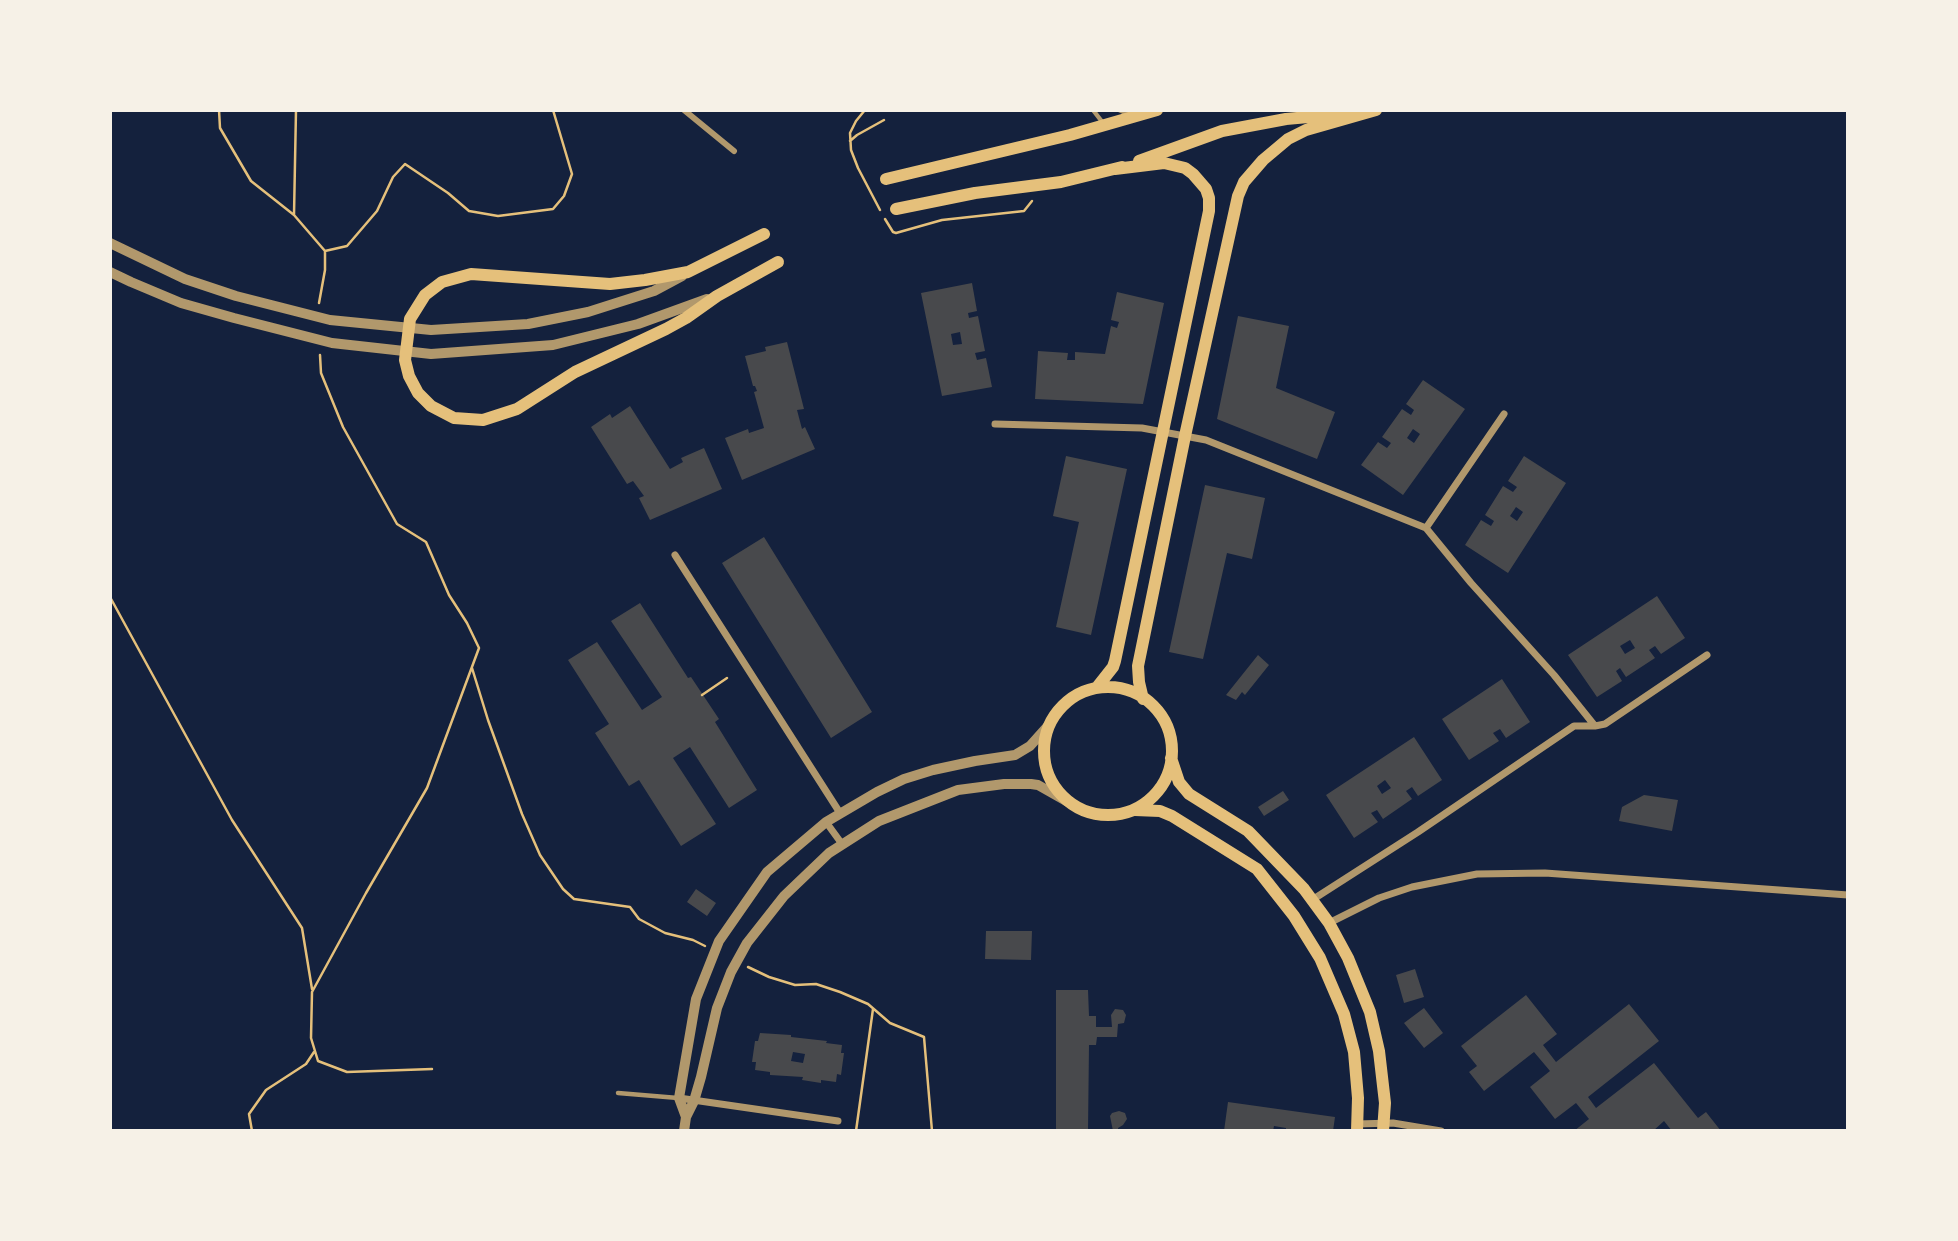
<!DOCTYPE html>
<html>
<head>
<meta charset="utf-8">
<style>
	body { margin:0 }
	#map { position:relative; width:1958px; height:1241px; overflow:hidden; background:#14213d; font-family:Mulish,sans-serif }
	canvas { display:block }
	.frame { position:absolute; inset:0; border:112px solid #f6f1e7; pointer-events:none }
</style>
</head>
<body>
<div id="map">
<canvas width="1958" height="1241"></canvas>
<div class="frame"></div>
</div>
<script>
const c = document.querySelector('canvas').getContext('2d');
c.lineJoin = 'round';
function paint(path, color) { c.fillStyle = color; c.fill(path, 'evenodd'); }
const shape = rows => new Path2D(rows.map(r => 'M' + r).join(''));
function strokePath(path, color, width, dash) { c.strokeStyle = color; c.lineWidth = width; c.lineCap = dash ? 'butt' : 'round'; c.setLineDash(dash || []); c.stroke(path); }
paint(shape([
	[972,283,977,311,968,313,969,318,978,316,985,351,975,353,977,360,986,358,992,387,942,396,921,293],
	[960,332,962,344,953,345,951,334],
	[1117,292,1164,303,1143,404,1035,399,1038,351,1068,353,1067,360,1075,360,1075,352,1105,354,1111,326,1117,328,1119,322,1111,320],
	[1238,316,1289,326,1276,388,1335,412,1317,459,1217,419],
	[787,342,804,409,797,410,802,429,805,427,815,449,742,480,725,438,748,429,749,433,764,428,754,392,757,391,755,386,753,386,745,356,766,351,765,347],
	[1423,380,1465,409,1403,495,1361,465,1378,442,1387,448,1391,443,1382,437,1402,409,1411,415,1414,410,1406,404],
	[1413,429,1420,434,1414,443,1407,438],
	[630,406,670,469,683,462,681,458,704,448,722,489,650,520,639,498,644,496,633,481,627,484,591,427,610,414,612,418],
	[1066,456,1127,469,1091,635,1056,627,1079,522,1053,516],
	[1524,456,1566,483,1508,573,1465,545,1481,520,1491,526,1494,521,1485,515,1503,486,1513,492,1517,487,1508,481],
	[1516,507,1523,512,1517,521,1510,516],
	[1205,485,1265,498,1252,559,1227,553,1203,659,1169,652],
	[764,537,872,712,831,738,722,563],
	[1657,596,1685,638,1661,654,1655,646,1649,650,1655,658,1626,677,1620,668,1616,671,1622,681,1597,697,1568,655],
	[1630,640,1635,648,1625,654,1620,646],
	[640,603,688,678,691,677,719,719,715,722,757,790,729,808,690,747,673,758,716,824,681,846,639,780,629,786,595,733,609,724,568,660,597,642,642,710,662,697,611,621],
	[1258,655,1269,665,1245,695,1242,692,1236,700,1226,695],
	[1502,679,1530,722,1506,738,1500,729,1493,733,1499,741,1469,760,1442,719],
	[1414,737,1442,780,1418,796,1412,787,1406,791,1412,799,1383,819,1377,810,1371,813,1378,822,1354,838,1326,795],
	[1385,780,1391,788,1382,794,1377,786],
	[1283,791,1289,800,1264,816,1258,807],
	[1644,795,1678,800,1672,831,1619,821,1622,807],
	[696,889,716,903,707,916,687,902],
	[986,931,1032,931,1031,960,985,959],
	[1415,969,1424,997,1404,1003,1396,975],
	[1056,990,1088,990,1089,1016,1096,1016,1096,1027,1112,1027,1111,1015,1115,1009,1123,1010,1126,1015,1124,1023,1118,1024,1117,1037,1097,1037,1096,1045,1089,1045,1088,1131,1056,1131],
	[1526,995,1557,1034,1543,1045,1556,1062,1629,1004,1659,1041,1588,1097,1596,1108,1654,1063,1698,1118,1706,1112,1721,1131,1672,1131,1664,1121,1653,1131,1574,1131,1589,1119,1576,1103,1555,1119,1530,1087,1550,1071,1534,1052,1484,1091,1469,1072,1477,1066,1461,1046],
	[1424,1008,1443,1033,1424,1048,1404,1023],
	[760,1033,791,1035,791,1037,827,1041,826,1043,842,1045,841,1053,844,1053,841,1075,837,1074,836,1082,821,1080,821,1083,802,1080,803,1077,770,1075,770,1072,755,1070,756,1062,752,1062,755,1041,758,1041],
	[793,1052,805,1054,803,1063,791,1061],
	[1228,1102,1335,1117,1333,1131,1286,1131,1286,1128,1274,1126,1273,1131,1224,1131],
	[1119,1111,1125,1113,1127,1119,1123,1125,1118,1128,1118,1131,1113,1131,1110,1116,1112,1113]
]), '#48494c');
strokePath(shape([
	[219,110,220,128,251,181,294,215,325,251,325,270,319,303],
	[865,110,856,121,850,133,851,150,858,168,880,210],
	[850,141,857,135,884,120],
	[294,215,296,110],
	[885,219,893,232,896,233,942,220,1024,211,1032,201],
	[325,251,347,246,377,211,393,177,405,164,448,193,469,211,498,216,553,209,564,196,572,174,553,110],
	[320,355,321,373,343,427,397,524,426,542,449,595,467,623,479,648,427,788,366,893,312,992,311,1038,318,1061,347,1072,432,1069],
	[110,597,232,820,302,928,312,989],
	[472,668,488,720,522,814,540,855,563,889,574,899,630,907,639,919,665,933,693,940,705,946],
	[702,695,727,678],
	[748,967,769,977,795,985,816,984,840,992,868,1004,890,1023,924,1037,932,1131],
	[252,1131,249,1114,266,1090,306,1064,314,1052],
	[856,1131,873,1009]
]), '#e5c07b', 2.5);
strokePath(shape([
	[1093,110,1103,123],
	[1119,110,1128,114],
	[618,1093,678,1098]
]), '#b1986c', 4.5);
strokePath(shape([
	[684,110,734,151]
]), '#b1986c', 6);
strokePath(shape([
	[995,424,1142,428,1206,440,1426,528,1471,583,1554,675,1595,726,1574,726,1418,832,1312,900],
	[1426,528,1504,414],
	[675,555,840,813],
	[1595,726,1605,724,1707,655],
	[826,822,842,844],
	[1329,923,1379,898,1412,887,1477,874,1545,873,1848,895],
	[679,1098,838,1121],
	[1357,1124,1393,1123,1441,1131]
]), '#b1986c', 7);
strokePath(shape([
	[110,243,185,279,236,296,330,320,431,330,528,324,588,312,654,291,682,276],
	[110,272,131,282,181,303,234,318,332,343,431,354,553,345,638,324,707,299],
	[686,1117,679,1098,696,999,719,941,767,872,826,822,877,792,904,779,933,770,975,761,1015,755,1030,746,1047,727],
	[684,1131,686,1117,694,1101,701,1077,717,1008,731,972,747,943,784,896,829,853,879,821,958,790,1004,784,1031,784,1038,785,1068,802]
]), '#b1986c', 10);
strokePath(shape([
	[1139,161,1222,131,1286,119,1342,114],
	[886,179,1070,135,1157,110],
	[896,209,975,193,1061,182,1122,167],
	[764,234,688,272,645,280,610,284,471,274,442,282,425,295,410,319,405,360,409,376,418,393,431,406,454,418,483,420,517,409,575,372,666,329,686,318,717,296,778,262],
	[1098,686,1113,667,1115,661,1209,211,1209,198,1206,189,1193,174,1185,168,1164,163,1115,169],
	'1044 751a64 64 0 1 1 128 0a64 64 0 1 1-128 0Z',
	[1143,699,1139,682,1138,666,1185,436,1238,196,1244,182,1263,160,1288,139,1306,130,1376,110],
	[1171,758,1179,782,1189,794,1248,831,1304,889,1329,923,1348,958,1370,1012,1379,1051,1385,1103,1383,1131],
	[1135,810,1160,811,1172,816,1257,869,1294,916,1320,958,1344,1014,1354,1052,1358,1098,1357,1131]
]), '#e5c07b', 12);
</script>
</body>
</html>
